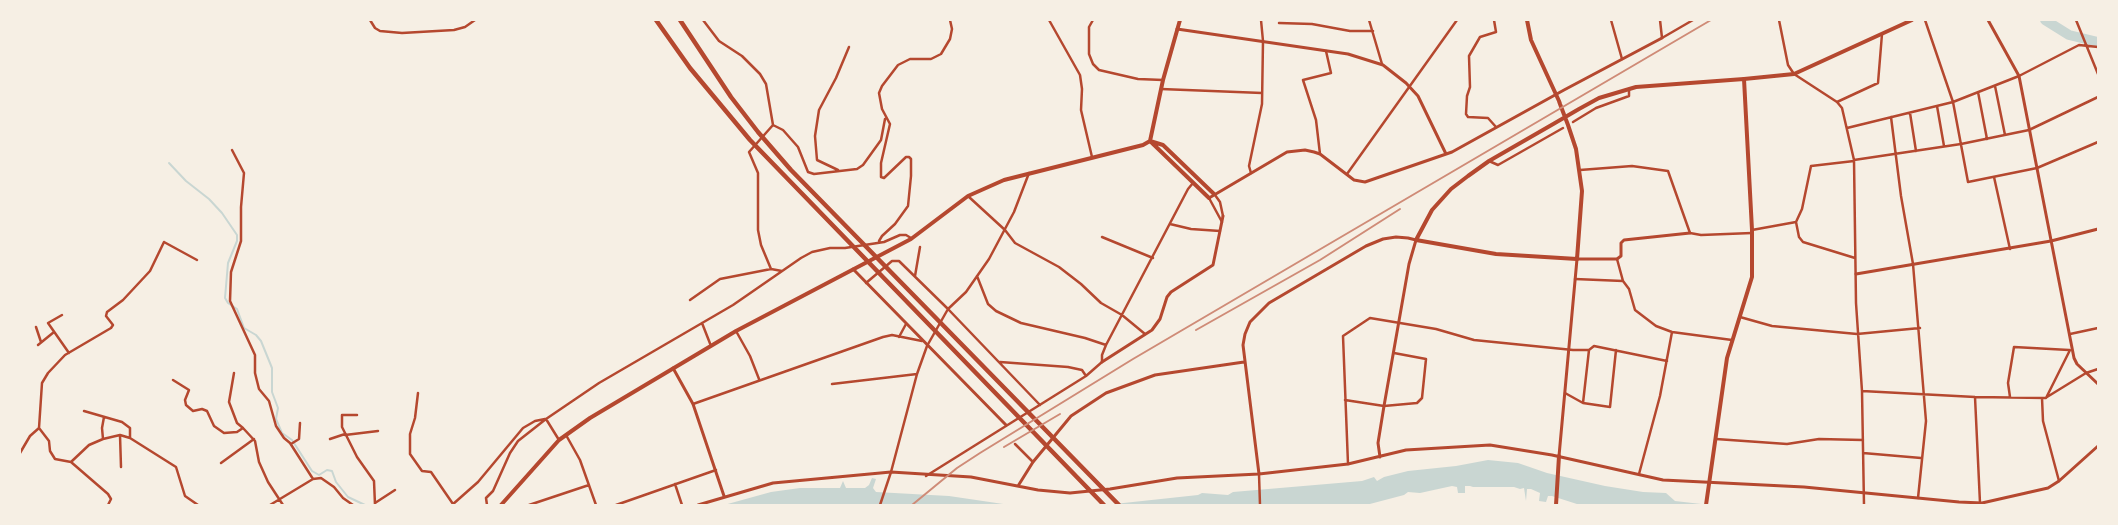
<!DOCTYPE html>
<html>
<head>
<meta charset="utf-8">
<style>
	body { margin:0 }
	#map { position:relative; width:2118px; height:525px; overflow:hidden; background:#f6efe4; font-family:"Noto Serif",serif }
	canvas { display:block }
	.frame { position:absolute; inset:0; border:21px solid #f6efe4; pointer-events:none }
</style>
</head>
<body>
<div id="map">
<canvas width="2118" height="525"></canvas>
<div class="frame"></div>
</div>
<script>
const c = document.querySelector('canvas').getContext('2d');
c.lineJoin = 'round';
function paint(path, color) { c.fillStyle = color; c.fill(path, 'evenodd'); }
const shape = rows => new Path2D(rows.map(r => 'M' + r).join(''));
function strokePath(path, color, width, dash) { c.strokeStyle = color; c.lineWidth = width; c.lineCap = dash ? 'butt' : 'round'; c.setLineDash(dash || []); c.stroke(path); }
paint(shape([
	[1488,460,1518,463,1547,473,1605,486,1643,492,1666,493,1675,501,1710,505,1580,505,1552,496,1548,496,1546,502,1539,501,1540,493,1531,489,1527,489,1526,501,1524,488,1520,489,1514,487,1473,487,1470,486,1465,486,1465,493,1458,493,1457,487,1452,486,1420,493,1408,492,1404,495,1366,505,1105,505,1198,495,1202,493,1228,495,1233,492,1362,481,1374,477,1377,481,1384,477,1408,471,1456,466],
	[872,478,876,479,873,488,876,492,949,496,1010,505,724,505,771,492,800,488,840,488,843,481,846,488,865,488,869,485]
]), '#c9d6d2');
strokePath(shape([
	[169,163,186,181,209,199,222,213,237,235,237,241,228,263,225,298,228,303,237,309,244,328,256,335,261,341,272,368,272,392,278,408,276,419,282,433,292,440,312,471,319,475,327,470,332,471,336,482,348,497,365,505]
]), '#c9d6d2', 2);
strokePath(shape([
	[2045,20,2069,35,2098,42]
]), '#c9d6d2', 10);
strokePath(shape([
	[370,20,375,28,380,31,402,33,454,30,465,27,475,20],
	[703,20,719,41,742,56,760,74,766,84,773,125],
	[1049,20,1080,75,1082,89,1081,110,1092,157],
	[1093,20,1089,27,1089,54,1093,64,1099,70,1138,79,1163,80],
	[1369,20,1382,64],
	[1494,20,1496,32,1480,37,1469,56,1470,87,1467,96,1466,114,1468,117,1488,118,1496,127],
	[1611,20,1622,59],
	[1660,20,1662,38,1693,20],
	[1779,20,1788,65,1794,74,1837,102,1842,108,1854,160,1856,303,1862,391,1864,505],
	[1925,20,1953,102,1968,182,2037,168,2098,142],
	[2076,20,2098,74],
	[1279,23,1312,24,1350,31,1373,31],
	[1995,86,2005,135],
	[1161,89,1262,93],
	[1978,92,1987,139],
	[1837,102,1878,83,1882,34],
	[1937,106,1944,146],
	[1910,113,1916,151],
	[1891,117,1901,196,1913,264,1926,421,1918,498],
	[1573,122,1596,108,1629,96,1629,89],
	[773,125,783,130,798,147,808,172,814,174,857,169,863,165,881,140,885,119],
	[773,125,749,152,758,173,758,230,761,245,771,269,782,271],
	[1847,128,1953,102,2019,76,2079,45,2098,47],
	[232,150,244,173,241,207,241,241,231,272,230,301,255,355,255,373,259,389,269,401,276,426,284,438,290,443,313,479],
	[1320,154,1316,120,1303,80,1331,73,1326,51],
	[1854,160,1961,144,2029,130,2098,97],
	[1489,161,1498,165,1563,128],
	[1854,161,1811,166,1802,209,1796,222,1799,237,1803,242,1855,258],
	[838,170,817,160,815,136,819,110,836,78,849,47],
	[1580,170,1632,166,1668,171,1690,233,1701,235,1752,233],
	[1251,173,1249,166,1262,104,1263,41,1261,20],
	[1347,174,1457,20],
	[1994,177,2010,249],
	[1215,195,1220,202,1223,216],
	[969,197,1005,230,1015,243,1059,267,1081,284,1101,303,1122,315,1145,334],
	[1209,198,1222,222],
	[1170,224,1191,229,1220,231],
	[1752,230,1796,222],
	[1102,237,1153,258],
	[879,241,882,236,895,224,908,206,911,176,911,159,909,157,906,157,884,178,881,177,881,163,890,124,882,109,879,93,882,86,898,65,910,59,931,59,941,54,950,39,952,29,950,20],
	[1617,259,1623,281,1629,289,1635,310,1656,326,1672,332,1732,340],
	[915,276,920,247],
	[977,276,988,304,996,311,1021,323,1085,338,1106,345],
	[1575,279,1623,281],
	[866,283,892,261,899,261,948,309,1040,405],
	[690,300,720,279,771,269],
	[62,315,48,323,69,353],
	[1740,317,1772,326,1857,334,1920,328],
	[702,323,711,346],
	[36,327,41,342],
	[736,331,750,356,759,379],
	[2070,334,2098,328],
	[899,337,906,324],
	[38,345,54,332],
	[1589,350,1583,403,1610,407,1616,350],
	[1000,362,1068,367,1082,370,1086,376],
	[234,373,229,402,237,423,243,428],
	[173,380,189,390,185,400,186,405,193,411,202,409,207,411,214,426,224,433,237,432,243,428,255,441,259,462,268,482,283,505],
	[832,384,917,374],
	[1862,391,1975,397,2046,398,2070,350],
	[418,393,415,418,410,434,410,454,422,471,431,472,453,504],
	[1565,393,1583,403],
	[1975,397,1980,503],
	[2010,397,2008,383,2014,347,2069,350],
	[2047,397,2086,373,2098,369],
	[2042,398,2043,421,2059,481],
	[1345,400,1384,406,1417,403,1422,398,1426,359,1394,353],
	[693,404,883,337,892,335,922,341],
	[84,411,122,422,130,428,130,438],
	[357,415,342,415,342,427,357,457,374,481,375,505],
	[546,419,559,440],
	[120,435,121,467],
	[345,435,378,431],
	[566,435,580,460,596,505],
	[103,439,102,428,104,417],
	[330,439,345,434],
	[1716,439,1787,444,1819,439,1863,440],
	[291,444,299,439,300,423],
	[1015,444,1033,462],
	[20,453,30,436,39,428],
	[1863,453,1921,458],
	[71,462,89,445,103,439,120,435,130,438,176,467,185,496,198,505],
	[221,463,254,439],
	[1348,464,1343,336,1370,318,1436,329,1474,340,1573,350,1589,350,1594,346,1667,361],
	[1259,474,1260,505],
	[1639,474,1660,396,1672,332],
	[926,476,1086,376,1102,362,1102,355,1106,345,1188,189,1193,183],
	[675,484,682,505],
	[375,503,395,490],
	[108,505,111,499,108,494,71,462,55,459,50,451,49,441,39,428,42,383,48,373,65,355,111,328,113,325,106,316,107,312,123,300,150,271,164,242,197,260],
	[270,505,313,479,321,478,334,487,343,498,353,505],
	[452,505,478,482,523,428,535,421,545,419],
	[487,505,486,498,493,491,510,453,518,441,546,419,599,383,733,305,801,258,812,252,830,248,845,248,884,242,900,235,906,235,911,238],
	[529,505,589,485],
	[616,505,716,470],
	[880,505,891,472,917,374,927,346,948,309,966,292,989,259,1014,212,1029,173]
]), '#b5482f', 2.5);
strokePath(shape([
	[1988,20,2019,76,2074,358,2077,364,2098,384],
	[1177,29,1348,54,1383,65,1406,83,1418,96,1446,154],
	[1209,198,1287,152,1305,150,1314,152,1320,154,1354,180,1365,182,1452,152,1564,90,1662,38],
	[853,269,1006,425],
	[1856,274,2051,241,2098,229],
	[1102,362,1152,330,1160,319,1167,297,1171,292,1213,265,1223,216],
	[673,368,693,404,724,496],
	[1559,456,1577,259,1617,259,1621,256,1621,243,1624,240,1690,233],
	[1259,474,1243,345,1245,334,1250,322,1269,303,1366,246,1383,239,1396,237,1408,238,1416,240,1409,264,1384,406,1378,443,1380,457],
	[1018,486,1033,462,1071,416,1106,393,1155,375,1244,362],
	[698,505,773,483,891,472,971,477,1038,490,1070,493,1110,489,1177,478,1259,474,1348,464,1406,450,1490,445,1552,455,1663,480,1804,487,1959,502,1982,503,2048,488,2059,481,2098,446]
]), '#b5482f', 3);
strokePath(shape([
	[1744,79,1794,74,1912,20]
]), '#b5482f', 4);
strokePath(shape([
	[1527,20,1531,40,1559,101,1560,104,1568,125,1576,149,1582,191,1577,259,1496,254,1416,240,1432,210,1451,189,1468,176,1489,161,1555,123,1579,109,1599,98,1636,87,1744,79,1752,230,1752,277,1727,358,1706,505],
	[1150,141,1163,80,1180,20],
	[1150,141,1163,145,1214,194],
	[1150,141,1209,198],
	[501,505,559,440,590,418,736,331,911,239,968,196,1004,180,1143,145,1150,141],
	[1556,505,1559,456]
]), '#b5482f', 4);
strokePath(shape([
	[656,20,690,68,750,140,1104,505],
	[680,20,731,97,758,132,791,170,1119,505]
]), '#b5482f', 4.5);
strokePath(shape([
	[1196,330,1320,260,1400,209],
	[1004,447,1060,414],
	[912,505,957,468,980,453,1133,359,1711,20]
]), '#cf8b77', 2);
</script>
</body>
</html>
